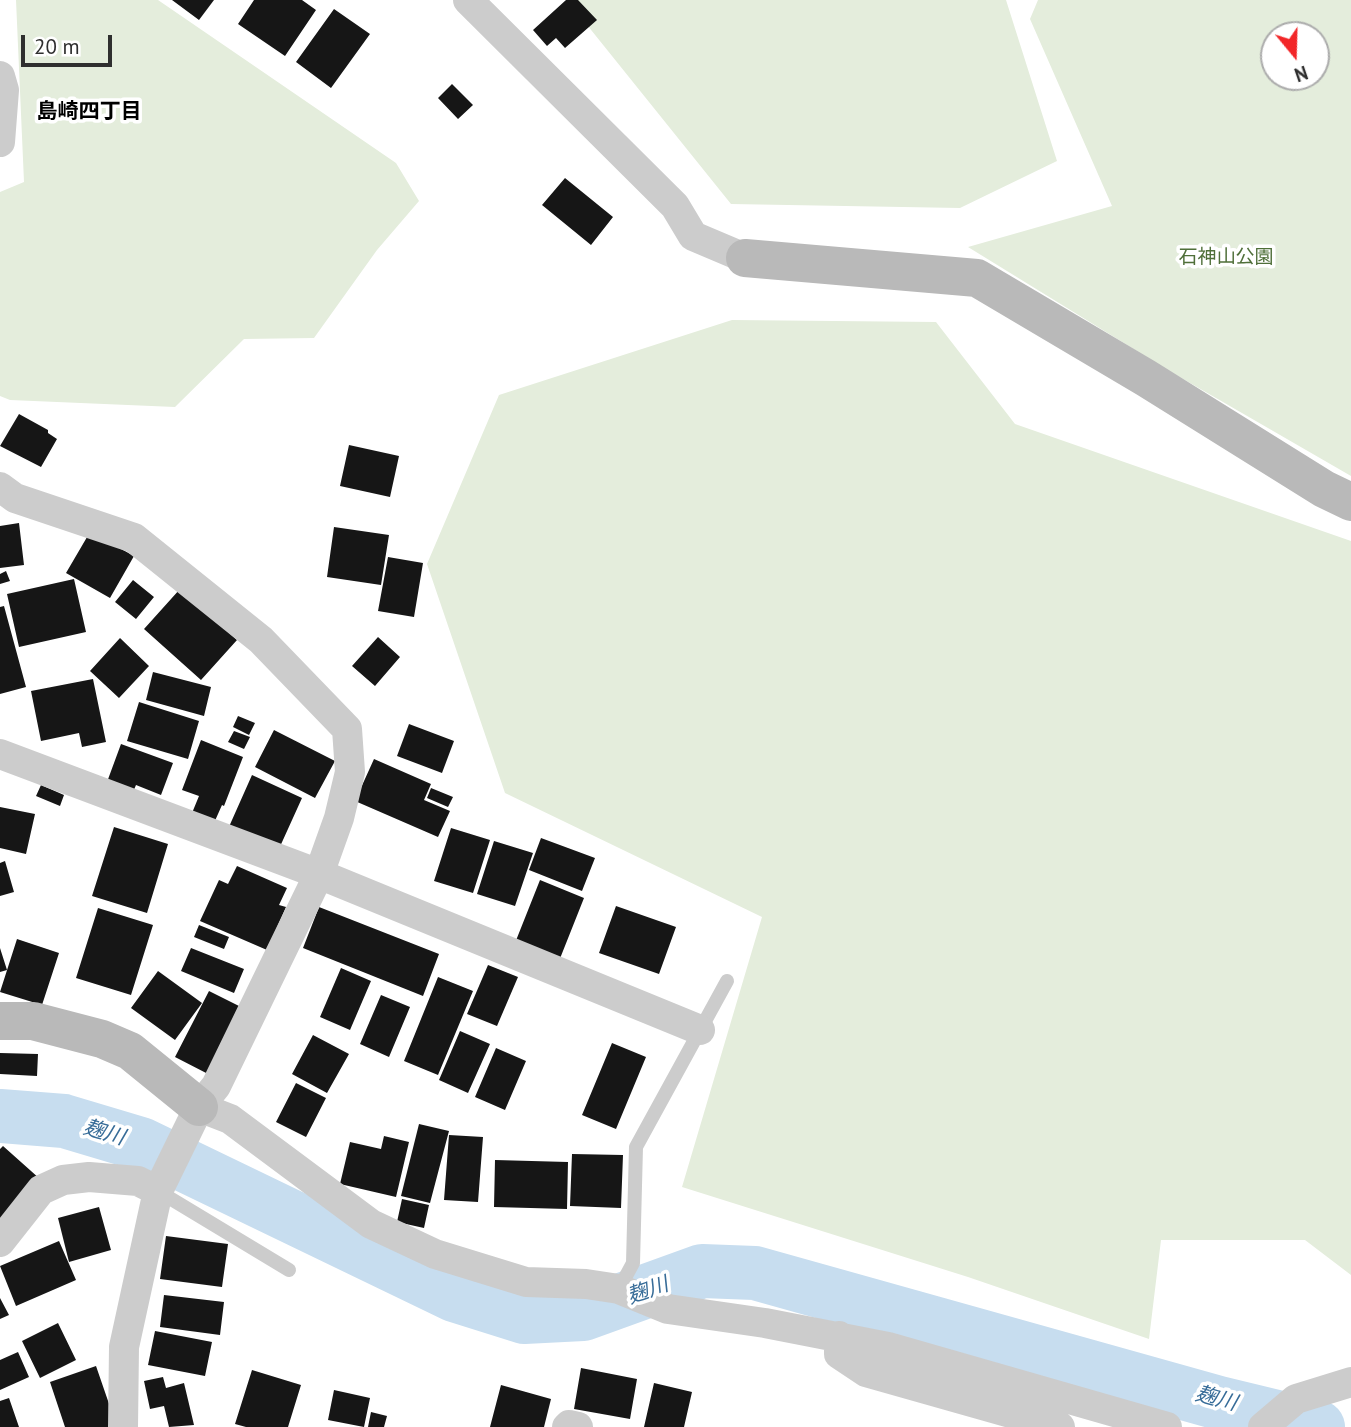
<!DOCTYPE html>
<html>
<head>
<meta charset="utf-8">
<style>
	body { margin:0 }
	#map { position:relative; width:1351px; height:1427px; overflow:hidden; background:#fff; font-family:"PT Sans",sans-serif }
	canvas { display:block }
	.north { position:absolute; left:1260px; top:21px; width:70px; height:70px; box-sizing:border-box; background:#fff; border:2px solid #acacac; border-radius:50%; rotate:161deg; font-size:19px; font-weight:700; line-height:28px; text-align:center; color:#2f2f2f }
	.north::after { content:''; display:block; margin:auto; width:24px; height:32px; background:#f22628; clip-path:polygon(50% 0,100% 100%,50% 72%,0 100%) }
	.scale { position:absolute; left:21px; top:35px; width:91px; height:32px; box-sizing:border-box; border:4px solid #2f2f2f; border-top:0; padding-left:9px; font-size:21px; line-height:24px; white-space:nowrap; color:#2f2f2f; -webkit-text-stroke:5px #fff; paint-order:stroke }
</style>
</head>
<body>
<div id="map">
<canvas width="1351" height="1427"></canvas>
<div class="north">N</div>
<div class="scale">20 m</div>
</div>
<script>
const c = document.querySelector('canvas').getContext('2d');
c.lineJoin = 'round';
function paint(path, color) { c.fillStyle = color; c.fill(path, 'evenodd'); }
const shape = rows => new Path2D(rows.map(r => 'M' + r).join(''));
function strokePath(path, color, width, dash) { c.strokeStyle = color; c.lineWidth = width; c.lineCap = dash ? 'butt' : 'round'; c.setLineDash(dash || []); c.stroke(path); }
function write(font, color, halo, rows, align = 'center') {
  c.font = font + ' "PT Sans","Noto Sans JP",sans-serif'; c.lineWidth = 7; c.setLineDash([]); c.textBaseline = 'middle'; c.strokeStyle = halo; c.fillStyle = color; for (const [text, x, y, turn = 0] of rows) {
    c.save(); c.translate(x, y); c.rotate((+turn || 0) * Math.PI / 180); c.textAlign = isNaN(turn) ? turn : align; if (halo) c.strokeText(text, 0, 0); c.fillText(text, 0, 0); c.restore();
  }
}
paint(shape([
	[16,0,158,0,396,163,419,201,377,250,314,338,244,339,175,407,10,400,0,396,0,192,24,182],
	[567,0,1006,0,1057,161,960,208,731,204],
	[1038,0,1351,0,1351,476,1171,372,968,247,1112,206,1030,19],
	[1274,35,1316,35,1316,77,1274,77],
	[732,320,936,322,1015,424,1351,541,1351,1275,1305,1240,1161,1240,1149,1339,968,1277,682,1187,762,917,505,793,427,564,499,395]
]), '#e4eddc');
strokePath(shape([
	[0,1116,64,1121,141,1144,454,1295,524,1317,583,1314,702,1271,755,1273,1219,1403,1318,1427]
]), '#c7ddef', 54);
paint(shape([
	[172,0,214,0,199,20],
	[254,0,302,0,316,10,285,56,238,24],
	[566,0,578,0,597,20,565,48,556,38,547,46,533,30],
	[334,9,370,34,331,88,296,62],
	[452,84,473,105,458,119,438,98],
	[565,178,613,217,591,245,542,205],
	[19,414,48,430,48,433,57,439,41,467,0,446],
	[349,445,399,456,390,497,340,486],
	[19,523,24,565,0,568,0,526],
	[334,527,389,535,381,585,327,577],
	[90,532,134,556,110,598,66,573],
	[388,557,423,563,414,617,378,611],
	[6,571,10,581,0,584,0,574],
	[74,579,86,632,19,647,7,594],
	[133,580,154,597,136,619,115,602],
	[180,589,237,640,201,680,144,629],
	[4,606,26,687,0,694,0,607],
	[378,637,400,657,375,686,352,666],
	[120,638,149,666,119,698,90,671],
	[153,672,211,687,204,716,146,700],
	[93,679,106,742,82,747,79,733,41,741,31,691],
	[139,702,199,721,188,759,127,741],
	[238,716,255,723,249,735,233,727],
	[409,724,454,741,442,773,397,756],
	[274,730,335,761,315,798,255,767],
	[234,731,250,737,244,749,228,742],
	[201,740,243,757,224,806,222,805,214,823,192,813,199,796,182,790],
	[121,744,173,763,161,795,136,785,133,792,107,782],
	[374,759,431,784,424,800,450,811,438,837,355,801],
	[252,775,302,798,278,851,228,829],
	[41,785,64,795,60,806,36,796],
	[431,788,453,797,448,807,427,798],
	[0,807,35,814,26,854,0,848],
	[114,827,168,844,147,913,92,896],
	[451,828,490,840,473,893,434,881],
	[541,838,595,858,582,891,529,870],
	[494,841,533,853,515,906,477,894],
	[5,861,14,892,0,896,0,863],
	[237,866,287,888,279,905,286,907,267,950,200,921,219,880,228,884],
	[540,880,584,898,559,961,515,943],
	[616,906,676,927,659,974,599,953],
	[319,907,439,954,423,996,303,948],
	[98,908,153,925,131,995,76,978],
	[199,925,229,937,224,949,194,937],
	[17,939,59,953,42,1005,0,992],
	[0,948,7,970,0,972],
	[191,948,244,969,234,993,181,971],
	[488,965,518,977,497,1026,467,1014],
	[341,968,371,981,350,1030,320,1017],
	[158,971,202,1003,175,1040,131,1008],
	[438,977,473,991,438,1075,404,1061],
	[209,991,245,1009,210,1075,175,1057],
	[381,995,410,1007,389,1057,360,1044],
	[460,1031,490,1044,468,1093,439,1080],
	[313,1035,349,1054,327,1093,292,1074],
	[612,1043,646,1057,616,1129,582,1115],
	[496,1048,526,1061,505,1110,475,1097],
	[0,1053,38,1054,37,1076,0,1074],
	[296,1083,326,1098,306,1137,276,1122],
	[419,1124,449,1131,430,1203,401,1196],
	[449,1135,483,1137,478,1202,444,1200],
	[384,1136,409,1142,396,1197,340,1184,350,1142,381,1149],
	[3,1146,40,1179,0,1223,0,1149],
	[572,1154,623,1155,621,1208,570,1206],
	[495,1160,568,1162,567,1209,494,1207],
	[402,1199,429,1205,424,1228,397,1222],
	[99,1207,111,1250,69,1262,58,1218],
	[166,1236,228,1244,222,1287,160,1279],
	[59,1241,76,1280,16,1306,0,1266],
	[164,1295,224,1302,220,1335,160,1327],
	[0,1298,9,1315,0,1319],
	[58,1323,76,1360,40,1378,22,1341],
	[155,1331,212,1342,205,1376,148,1365],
	[18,1352,29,1377,0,1390,0,1360],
	[96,1366,117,1427,65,1427,50,1382],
	[581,1368,637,1379,630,1419,574,1409],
	[252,1370,301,1385,288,1427,246,1427,235,1424],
	[163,1377,166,1388,184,1383,194,1425,169,1427,164,1406,150,1409,144,1381],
	[654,1383,692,1392,684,1427,644,1427],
	[501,1385,551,1399,544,1427,490,1427],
	[334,1390,370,1398,364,1427,328,1420],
	[9,1398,19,1427,0,1427,0,1401],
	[371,1412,387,1416,384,1427,368,1427]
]), '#161616');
strokePath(shape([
	[158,1191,289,1270],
	[619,1289,633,1263,636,1147,727,981]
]), '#ccc', 14);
strokePath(shape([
	[468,0,675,206,693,236,745,258],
	[0,76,4,90,0,142],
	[0,487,15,498,134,538,261,640,347,729,350,772,339,818,319,874,216,1086,199,1107,158,1191,124,1347,123,1427],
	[0,754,319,874,700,1030],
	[199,1107,230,1119,371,1224,435,1254,526,1282,586,1284,619,1289,668,1309,765,1323,888,1347,1167,1427],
	[0,1242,41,1190,63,1180,89,1177,138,1181,158,1191],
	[839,1336,839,1354,866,1372,1060,1427],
	[567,1427,569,1425,578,1427],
	[1263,1427,1296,1399,1351,1382]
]), '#ccc', 30);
strokePath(shape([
	[745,258,977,278,1146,378,1324,489,1351,502],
	[0,1021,33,1021,102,1039,130,1051,199,1107]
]), '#b9b9b9', 38);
write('19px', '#4f6f39', '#fff', [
	["石神山公園",1226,258]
]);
write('bold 21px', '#000', '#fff', [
	["島崎四丁目",89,112]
]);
write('italic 21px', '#376c98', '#fff', [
	["麹川",104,1133,16],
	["麹川",648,1291,-20],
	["麹川",1216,1399,15]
]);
</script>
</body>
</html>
